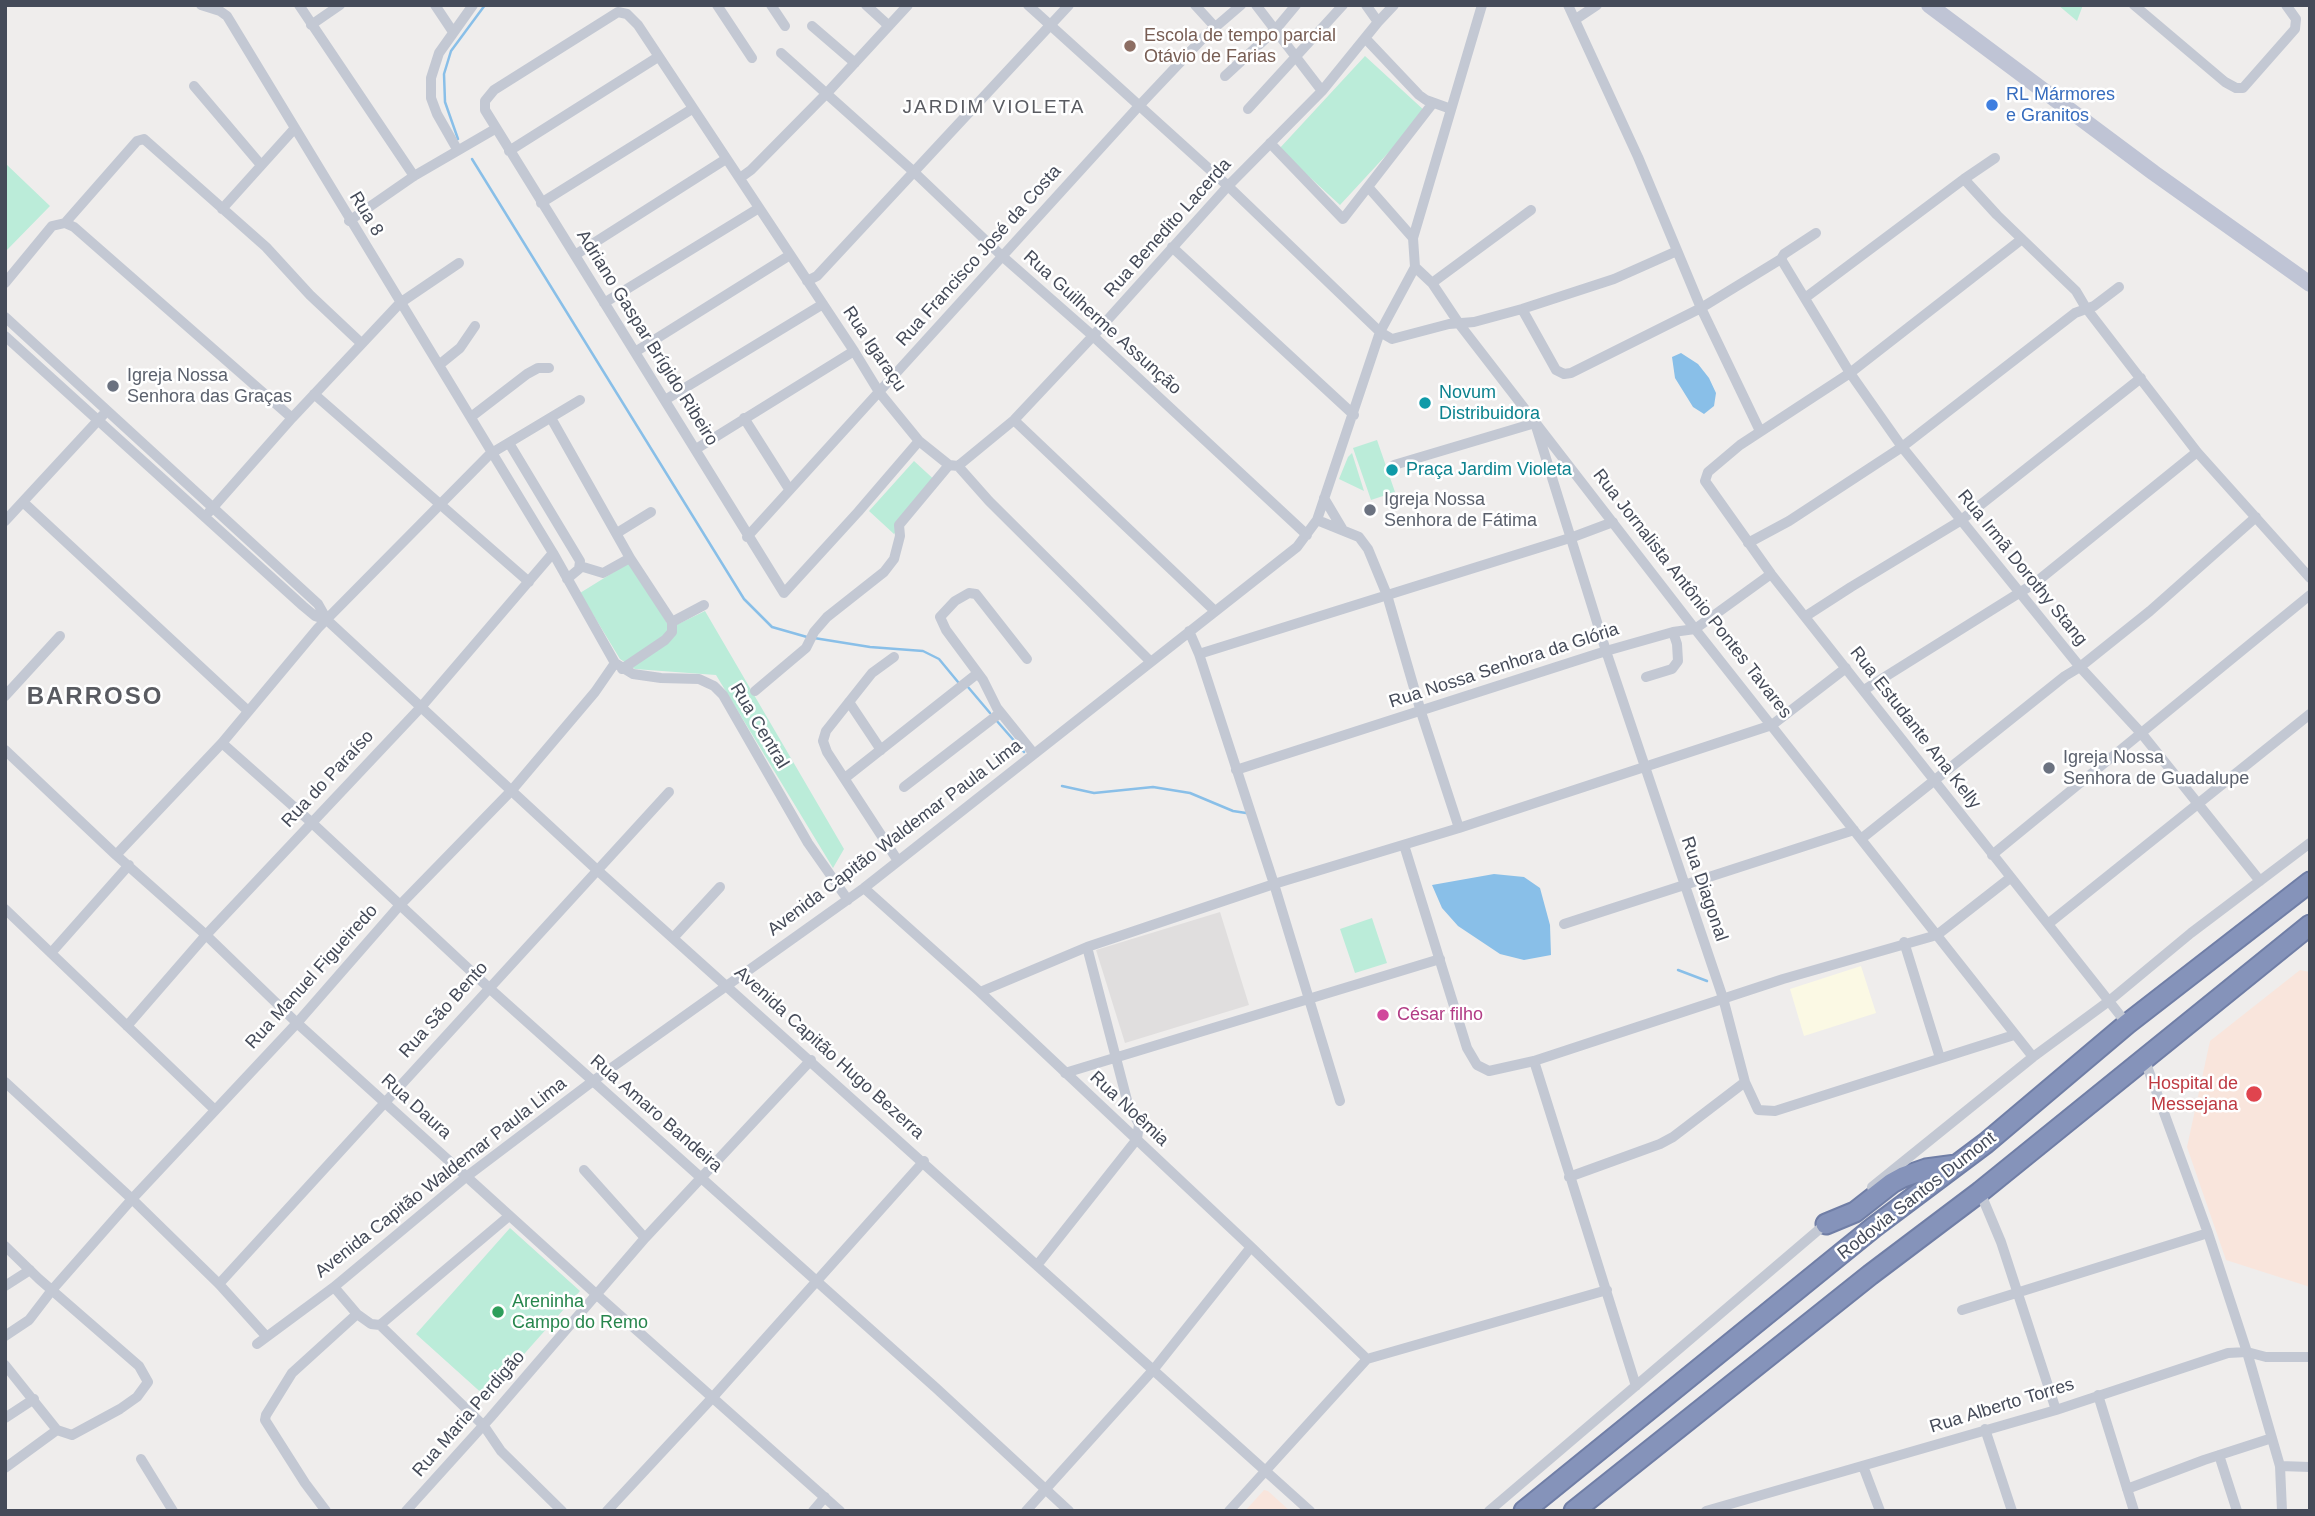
<!DOCTYPE html>
<html>
<head>
<meta charset="utf-8">
<style>
	body { margin:0 }
	#map { position:relative; width:2315px; height:1516px; overflow:hidden; background:#efedec; font-family:Arial,sans-serif }
	canvas { display:block }
	.frame { position:absolute; inset:0; border:7px solid #454b59; pointer-events:none }
</style>
</head>
<body>
<div id="map">
<canvas width="2315" height="1516"></canvas>
<div class="frame"></div>
</div>
<script>
const c = document.querySelector('canvas').getContext('2d');
c.lineJoin = 'round';
function paint(path, color) { c.fillStyle = color; c.fill(path, 'evenodd'); }
const shape = rows => new Path2D(rows.map(r => 'M' + r).join(''));
function strokePath(path, color, width, dash) { c.strokeStyle = color; c.lineWidth = width; c.lineCap = dash ? 'butt' : 'round'; c.setLineDash(dash || []); c.stroke(path); }
function write(font, color, halo, rows, align = 'center') {
  c.font = font + ' Arial,sans-serif'; c.lineWidth = 5; c.setLineDash([]); c.textBaseline = 'middle'; c.strokeStyle = halo; c.fillStyle = color; for (const [text, x, y, turn = 0] of rows) {
    c.save(); c.translate(x, y); c.rotate((+turn || 0) * Math.PI / 180); c.textAlign = isNaN(turn) ? turn : align; if (halo) c.strokeText(text, 0, 0); c.fillText(text, 0, 0); c.restore();
  }
}
paint(shape([
	[1861,966,1876,1013,1804,1036,1790,989]
]), '#fbf9e4');
paint(shape([
	[1220,912,1249,1005,1125,1043,1096,950]
]), '#e0dede');
paint(shape([
	[2300,970,2310,972,2310,1287,2226,1260,2187,1147,2210,1041],
	[1264,1490,1268,1491,1290,1511,1245,1511]
]), '#f9e5dc');
paint(shape([
	[2058,5,2083,5,2077,21],
	[1365,56,1426,112,1340,205,1279,149],
	[5,163,50,206,5,252],
	[1377,440,1395,492,1371,500,1353,448],
	[1352,453,1364,491,1339,479,1348,457],
	[914,461,939,484,894,534,869,511],
	[630,562,670,628,705,611,844,849,833,868,716,675,635,669,620,659,580,593],
	[1372,918,1387,963,1355,973,1340,929],
	[510,1228,580,1291,486,1397,416,1334]
]), '#bbecd9');
paint(shape([
	[1681,353,1698,364,1709,378,1716,393,1714,406,1704,414,1693,407,1675,378,1672,357],
	[1494,874,1524,877,1540,888,1550,925,1551,955,1524,960,1500,954,1458,926,1442,908,1432,885]
]), '#89bfe8');
strokePath(shape([
	[458,139,445,102,444,74,451,51,485,5],
	[472,159,744,599,772,627,807,637],
	[814,638,870,647,923,651,939,659,958,682],
	[968,687,990,713],
	[996,720,1024,752],
	[1062,786,1094,793,1153,787,1190,793,1233,811,1246,813],
	[1678,970,1707,981]
]), '#89bfe8', 2.5);
const highway = shape([
	[1826,1224,1855,1212,1892,1183,1903,1177,1926,1169,1956,1165],
	[1524,1511,1874,1227,1986,1143,2127,1024,2310,882],
	[1574,1511,1870,1275,1980,1192,2310,925]
]);
strokePath(highway, '#707ea6', 23);
strokePath(shape([
	[201,5,220,11,227,16,553,553,615,663,633,674,661,678,699,679,714,686,723,695,808,843,848,900],
	[299,5,414,176],
	[435,5,453,32],
	[717,5,752,58],
	[771,5,785,26],
	[866,5,889,26],
	[1028,5,1228,186,1380,332,1392,339,1449,324,1474,322,1522,309,1614,279,1677,251],
	[1195,5,1216,28],
	[1256,5,1322,91],
	[1366,5,1378,22],
	[1482,5,1413,238,1415,267,1432,283,1460,325,1695,629,2033,1057],
	[1568,5,1638,157,1701,308,1760,431],
	[2134,5,2225,82,2236,88,2243,88,2295,29,2296,19,2286,5],
	[618,12,494,90,485,101,485,110,784,593,858,512,919,441],
	[618,12,627,14,638,25,854,351,879,392,919,441,949,465,958,466,989,501,1151,662],
	[1576,19,1597,5],
	[311,25,340,5],
	[812,26,855,63],
	[1365,38,1419,95,1426,100,1451,109],
	[781,53,914,172,1002,256,1093,336,1307,535],
	[1225,76,1276,29,1296,5],
	[194,86,261,165],
	[1248,109,1343,5],
	[1270,143,1343,219,1433,103],
	[457,149,437,114,431,98,431,78,439,53,473,5],
	[509,151,658,57],
	[740,178,751,170,827,93,908,5],
	[1964,179,1997,215,2076,291,2086,308,2197,452,2310,578],
	[1369,188,1413,238],
	[541,203,692,109],
	[222,209,295,128],
	[349,221,414,176,495,129],
	[65,223,137,141,144,139,266,247,310,295,361,343],
	[2022,239,1850,373,1740,445,1708,472,1705,481,1771,574,2127,1024],
	[1172,247,1354,415],
	[575,255,726,159],
	[1781,259,1850,373,1902,447,2080,667,2142,734,2260,881],
	[807,281,817,276,1069,5],
	[5,283,52,226,65,223,74,227,292,418],
	[1432,283,1531,210],
	[1805,298,1964,179,1995,158],
	[604,303,759,208],
	[1522,309,1556,370,1564,374,1571,373,1701,308,1781,259,1784,254,1816,233],
	[5,317,318,604,327,620,596,869,1310,1511],
	[5,336,303,606,315,616,327,620],
	[635,352,790,255],
	[439,365,460,348,475,326],
	[314,394,529,582],
	[665,400,823,304],
	[471,417,527,374,538,368,549,368],
	[551,418,630,558,672,622],
	[744,418,789,489],
	[1014,420,1214,610],
	[509,443,580,561,579,569,567,579],
	[696,449,854,351],
	[1394,465,1535,423,1606,651,1723,998,1745,1082,1758,1110,1775,1111,2014,1035],
	[958,466,1014,420,1093,336,1228,186,1322,91,1378,22,1394,5],
	[1324,498,1343,530],
	[23,502,248,711],
	[209,512,292,418,400,303,459,263],
	[1317,520,1359,537,1368,549,1387,595,1421,712,1459,828],
	[5,521,103,415],
	[617,533,651,512],
	[747,537,1138,107,1205,36,1241,5],
	[1748,543,1789,521,1902,447,2075,313,2094,306,2119,287],
	[580,566,603,573,630,558],
	[1806,616,1851,587,1960,521,2141,378],
	[1189,631,1199,654,1274,884,1340,1101],
	[1199,654,1573,537,1613,522],
	[894,657,872,673,826,731,823,741,827,752,898,861],
	[1027,659,976,594,969,593,955,601,940,617,946,630,983,680,997,708,1034,754],
	[622,669,665,640,672,632,672,622,704,605],
	[1646,677,1672,669,1678,661,1677,644,1673,632],
	[1864,690,2035,583,2197,452],
	[755,691,806,648,814,632,827,617,884,572,894,559,900,536,899,525,949,465],
	[5,696,60,636],
	[849,702,881,750],
	[222,743,311,822,488,987,936,1388,1069,1511],
	[5,750,116,855,206,935,297,1023,596,1294,840,1511],
	[1236,770,1606,651,1673,632,1695,629,1771,574],
	[845,778,978,673],
	[904,787,1000,713],
	[1861,839,2065,676,2080,667,2150,611,2256,517],
	[1404,845,1467,1048,1477,1065,1489,1071,1534,1061,1783,979,1937,935,2010,878],
	[116,855,222,743,318,628,490,454,580,400],
	[1992,855,2310,595],
	[864,888,980,992,1251,1247,1367,1359],
	[5,909,215,1110],
	[1564,924,1854,830],
	[2048,924,2310,714],
	[673,938,720,887],
	[1904,942,1940,1058],
	[51,953,129,865],
	[980,992,1087,947,1274,884,1459,828,1772,725,1846,668],
	[127,1026,206,935,422,706,553,553],
	[2144,1058,2208,1233,2247,1352,2280,1466,2282,1511],
	[1534,1061,1636,1386],
	[1065,1073,1440,959],
	[5,1082,132,1199,219,1284,266,1336],
	[584,1170,645,1238],
	[1569,1177,1660,1144,1673,1137,1745,1082],
	[1872,1187,2033,1057,2109,1001,2191,933,2310,843],
	[1980,1192,2001,1242,2056,1410],
	[5,1246,39,1279,139,1366,148,1382,137,1397,120,1409,72,1435,57,1430,5,1468],
	[1038,1264,1137,1139,1139,1124,1128,1104,1087,947],
	[219,1284,669,792],
	[5,1286,30,1270],
	[334,1287,357,1314,371,1324,380,1325,484,1426,501,1451,562,1511],
	[1962,1310,2208,1233],
	[380,1325,509,1216],
	[5,1336,29,1320,52,1290,132,1199,297,1023,400,905,512,790,595,692,615,663],
	[257,1344,334,1287,466,1177,593,1081,864,888,1297,547,1317,520,1380,332,1415,267],
	[5,1365,57,1430],
	[2098,1395,2134,1511],
	[5,1418,34,1399],
	[1985,1429,2012,1511],
	[2219,1455,2237,1511],
	[141,1459,173,1511],
	[1863,1466,1880,1511],
	[2280,1466,2310,1467],
	[2127,1489,2204,1460,2272,1438],
	[326,1511,305,1483,265,1420,266,1415,292,1373,357,1314],
	[406,1511,490,1418,645,1238,811,1060],
	[607,1511,713,1397,924,1161],
	[813,1511,825,1497],
	[1026,1511,1154,1369,1251,1247],
	[1229,1511,1367,1359,1607,1290],
	[1489,1511,1829,1221],
	[1706,1511,2056,1410,2228,1353,2247,1352,2266,1357,2310,1357]
]), '#c3c8d3', 10);
strokePath(shape([
	[1929,5,2154,173,2310,284]
]), '#bfc4d5', 16);
strokePath(highway, '#8593ba', 19);
for (const [x, y, r, color] of [
	[1130,46,7,"#8d6e63"],
	[1992,105,7,"#3f7fe0"],
	[113,386,7,"#6b7280"],
	[1425,403,7,"#0f9aa8"],
	[1392,470,7,"#0f9aa8"],
	[1370,510,7,"#6b7280"],
	[2049,768,7,"#6b7280"],
	[1383,1015,7,"#d1479c"],
	[2254,1094,9,"#e0444e"],
	[498,1312,7,"#2e9e5b"]
]) { const dot = new Path2D(); dot.arc(x, y, r, 0, 2 * Math.PI); c.fillStyle = color; c.fill(dot); strokePath(dot, '#fff', 2.5); }
write('18px', '#785e54', '#fff', [
	["Escola de tempo parcial",1144,36],
	["Otávio de Farias",1144,57]
], 'left');
write('18px', '#366cbe', '#fff', [
	["RL Mármores",2006,95],
	["e Granitos",2006,116]
], 'left');
write('18px', '#454b59', '#fff', [
	["Rua 8",366,214,59],
	["Rua Benedito Lacerda",1168,228,-48],
	["Rua Francisco José da Costa",979,256,-48],
	["Rua Guilherme Assunção",1102,323,42],
	["Adriano Gaspar Brígido Ribeiro",647,338,58],
	["Rua Igaraçu",874,349,56],
	["Rua Irmã Dorothy Stang",2022,568,51],
	["Rua Jornalista Antônio Pontes Tavares",1692,594,52],
	["Rua Nossa Senhora da Glória",1504,666,-18],
	["Rua Central",759,726,59],
	["Rua Estudante Ana Kelly",1915,728,52],
	["Rua do Paraíso",328,779,-47],
	["Avenida Capitão Waldemar Paula Lima",895,838,-37],
	["Rua Diagonal",1704,889,71],
	["Rua Manuel Figueiredo",312,977,-48],
	["Rua São Bento",444,1010,-48],
	["Avenida Capitão Hugo Bezerra",829,1053,42],
	["Rua Daura",416,1107,42],
	["Rua Noêmia",1129,1109,43],
	["Rua Amaro Bandeira",656,1114,41],
	["Avenida Capitão Waldemar Paula Lima",441,1178,-38],
	["Rodovia Santos Dumont",1917,1196,-38],
	["Rua Alberto Torres",2002,1406,-17],
	["Rua Maria Perdigão",469,1414,-49]
]);
write('18px', '#5b616d', '#fff', [
	["Igreja Nossa",127,376],
	["Senhora das Graças",127,397],
	["Igreja Nossa",1384,500],
	["Senhora de Fátima",1384,521],
	["Igreja Nossa",2063,758],
	["Senhora de Guadalupe",2063,779]
], 'left');
write('18px', '#0d838f', '#fff', [
	["Novum",1439,393],
	["Distribuidora",1439,414],
	["Praça Jardim Violeta",1406,470]
], 'left');
write('18px', '#b23c85', '#fff', [
	["César filho",1397,1015]
], 'left');
write('18px', '#be3a42', '#fff', [
	["Hospital de",2238,1084],
	["Messejana",2238,1105]
], 'right');
write('18px', '#27864d', '#fff', [
	["Areninha",512,1302],
	["Campo do Remo",512,1323]
], 'left');
c.letterSpacing = '2px';
write('19px', '#595b61', '#fff', [
	["JARDIM VIOLETA",994,108]
]);
c.letterSpacing = '0px';
c.letterSpacing = '2px';
write('bold 24px', '#595b61', '#fff', [
	["BARROSO",95,697]
]);
c.letterSpacing = '0px';
</script>
</body>
</html>
